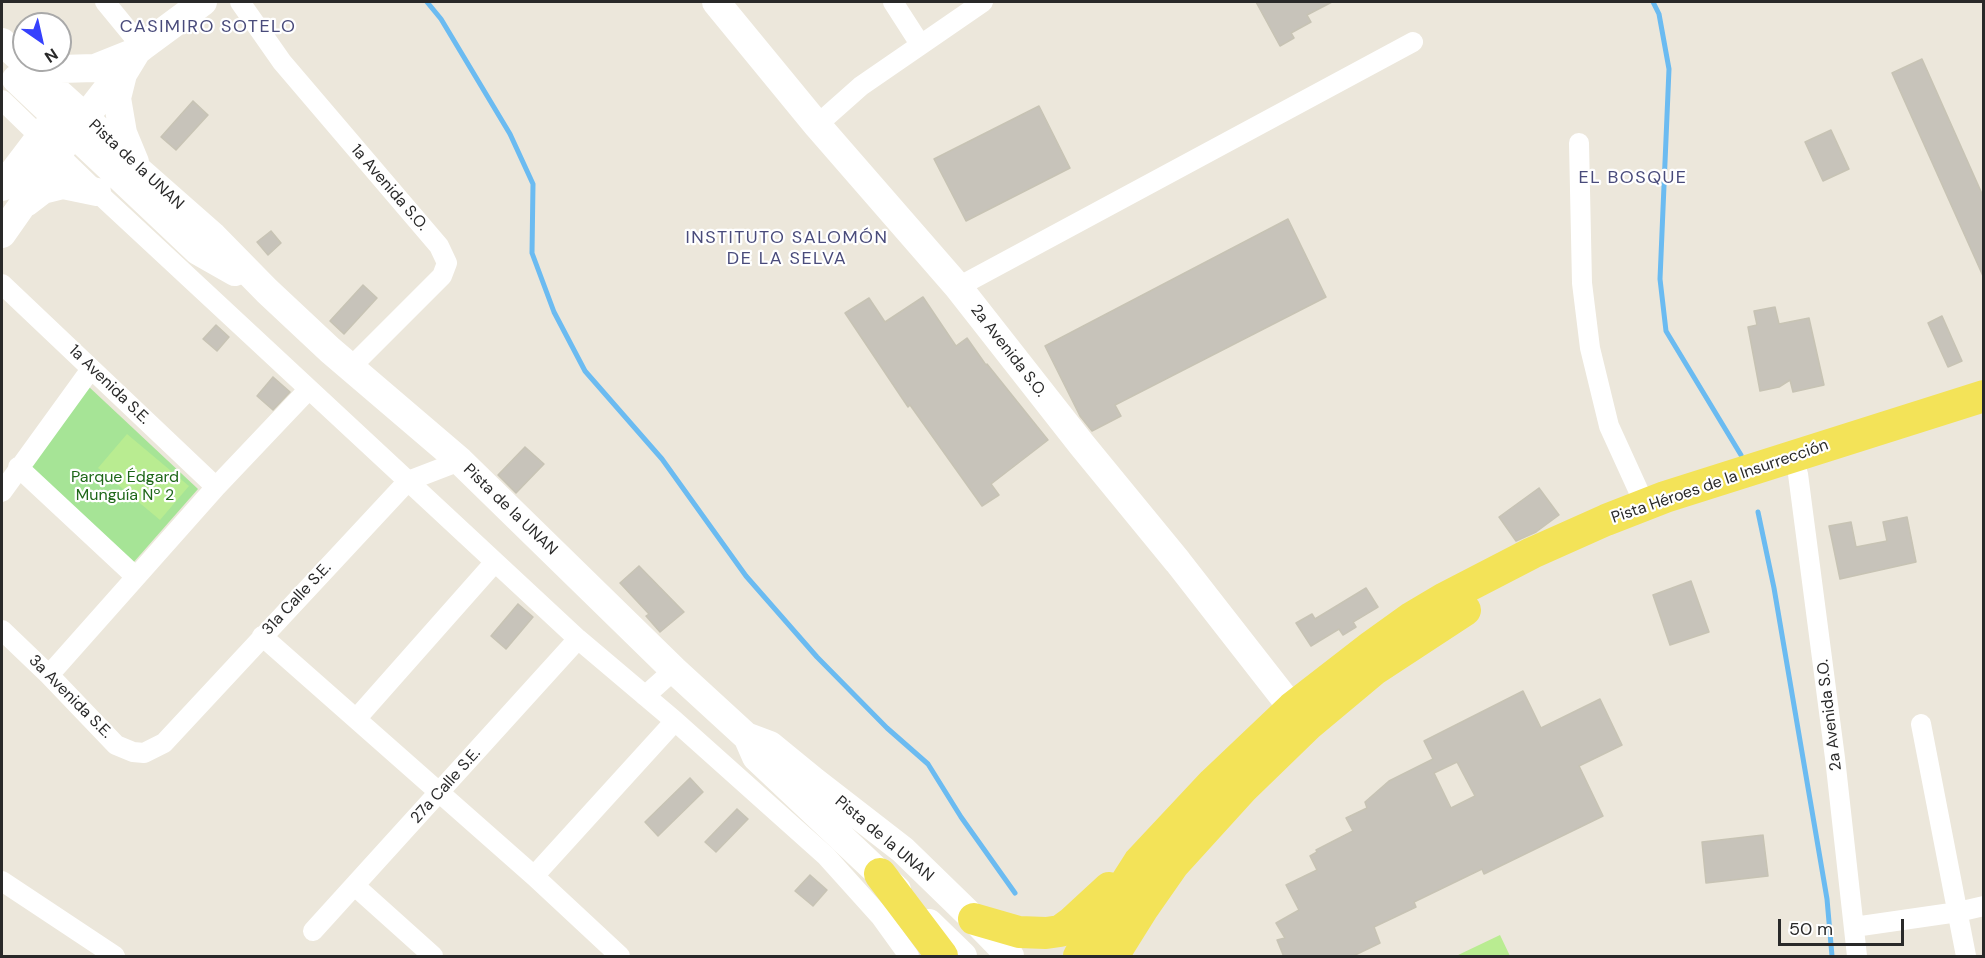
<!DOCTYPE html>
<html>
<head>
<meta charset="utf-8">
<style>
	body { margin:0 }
	#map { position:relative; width:1985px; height:958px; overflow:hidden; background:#ece7db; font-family:"DM Sans",sans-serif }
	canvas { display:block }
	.frame { position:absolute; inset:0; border:3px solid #292929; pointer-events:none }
	.north { position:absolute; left:12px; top:12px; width:60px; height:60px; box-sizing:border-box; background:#fff; border:2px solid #a9a9a9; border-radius:50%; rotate:146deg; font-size:16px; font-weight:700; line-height:24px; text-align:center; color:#292929 }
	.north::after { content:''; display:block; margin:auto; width:21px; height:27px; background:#3641fd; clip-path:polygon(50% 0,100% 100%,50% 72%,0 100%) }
	.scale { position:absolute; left:1778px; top:919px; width:126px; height:27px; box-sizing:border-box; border:3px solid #292929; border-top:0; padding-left:8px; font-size:18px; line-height:21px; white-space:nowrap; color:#292929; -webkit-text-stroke:4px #fff; paint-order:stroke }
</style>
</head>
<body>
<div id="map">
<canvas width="1985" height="958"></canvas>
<div class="frame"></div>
<div class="north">N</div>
<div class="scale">50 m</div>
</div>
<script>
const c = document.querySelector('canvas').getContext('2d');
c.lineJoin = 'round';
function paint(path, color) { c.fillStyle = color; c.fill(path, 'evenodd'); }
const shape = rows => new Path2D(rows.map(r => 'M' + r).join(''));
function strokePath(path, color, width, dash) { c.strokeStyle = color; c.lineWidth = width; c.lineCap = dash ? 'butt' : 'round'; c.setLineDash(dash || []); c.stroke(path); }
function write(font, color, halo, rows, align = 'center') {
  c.font = font + ' "DM Sans",sans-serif'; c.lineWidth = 4.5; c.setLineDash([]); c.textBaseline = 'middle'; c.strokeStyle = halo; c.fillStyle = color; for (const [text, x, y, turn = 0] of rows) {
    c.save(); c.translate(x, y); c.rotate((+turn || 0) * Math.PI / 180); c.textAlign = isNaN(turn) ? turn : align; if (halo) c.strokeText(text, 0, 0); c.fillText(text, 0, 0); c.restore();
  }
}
paint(shape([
	[88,386,198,489,133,563,30,467]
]), '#a6e496');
paint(shape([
	[127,434,189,486,160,520,98,468],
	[1500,935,1510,956,1456,956]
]), '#b9ec91');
strokePath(shape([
	[427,2,441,19,510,134,533,184,532,253,554,312,585,371,662,459,746,576,817,657,887,728,928,764,961,817,1015,893],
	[1653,2,1659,14,1669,69,1660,279,1666,331,1741,455],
	[1758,512,1774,588,1827,899,1832,956]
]), '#6bbbf1', 5);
const building = shape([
	[1256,2,1332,2,1307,15,1311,22,1291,33,1294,38,1280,46,1256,2],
	[1922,59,1983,196,1983,276,1892,73,1922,59],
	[193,101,208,115,176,150,161,137,193,101],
	[1039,106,1070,168,966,221,934,159,1039,106],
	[1831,130,1849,169,1823,181,1805,142,1831,130],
	[1288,219,1326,297,1115,405,1121,416,1092,431,1080,416,1045,346,1288,219],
	[271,231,281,243,268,255,257,242,271,231],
	[363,285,377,298,344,334,330,321,363,285],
	[923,297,956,346,967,338,986,365,987,364,1048,440,991,484,999,495,982,506,910,405,908,407,845,313,869,298,885,322,923,297],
	[1775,307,1779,324,1809,318,1824,385,1793,392,1790,380,1779,387,1760,391,1748,327,1757,325,1754,311,1775,307],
	[1942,316,1962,361,1948,367,1928,323,1942,316],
	[216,325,229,337,217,351,203,339,216,325],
	[273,377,290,392,273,410,257,396,273,377],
	[525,447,544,464,516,493,498,475,525,447],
	[1539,488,1559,515,1536,532,1516,541,1499,517,1539,488],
	[1907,517,1916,562,1840,579,1829,526,1851,522,1856,547,1887,541,1883,522,1907,517],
	[639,566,684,612,660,632,646,616,649,614,620,583,639,566],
	[1691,581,1709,632,1670,645,1653,595,1691,581],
	[1366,588,1378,607,1353,622,1356,627,1343,635,1339,629,1311,646,1296,623,1312,614,1315,619,1366,588],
	[518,604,533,617,506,649,491,636,518,604],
	[1523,691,1541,728,1600,699,1622,745,1579,766,1603,816,1484,874,1482,869,1414,902,1416,907,1374,927,1380,943,1351,957,1284,957,1277,940,1285,938,1276,923,1299,910,1286,885,1317,870,1310,856,1317,852,1316,850,1353,831,1346,818,1367,808,1365,802,1389,781,1433,759,1424,741,1523,691],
	[1457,762,1475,796,1451,808,1434,773,1457,762],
	[690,778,703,792,658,836,645,822,690,778],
	[737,809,748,819,716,852,705,842,737,809],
	[1763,835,1768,876,1706,883,1702,842,1763,835],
	[810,875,827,890,813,906,795,891,810,875]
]);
paint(building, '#c7c3ba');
strokePath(building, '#c7c3b4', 1.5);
strokePath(shape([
	[105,2,142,47],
	[240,2,282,62,439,246,447,263,442,276,350,368],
	[893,2,920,44],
	[2,100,97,192,578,639,675,721,826,856,880,916,909,956],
	[817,125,861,86,983,2],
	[1579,143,1582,283,1590,348,1609,426,1645,505],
	[2,284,216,487],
	[958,287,1413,42],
	[18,467,136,577],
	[1798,474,1835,758,1857,956],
	[2,492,91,369],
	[2,630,49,675,116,745,133,752,144,753,164,743,408,481,460,461],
	[262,636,534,876,620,956],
	[49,675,216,487,309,389],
	[645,696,674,670],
	[356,719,495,562],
	[1921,724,1966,956],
	[534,876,675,721],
	[2,881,115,956],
	[355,886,433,956],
	[1854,927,1958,912,1984,906],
	[313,931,578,639]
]), '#fff', 20);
strokePath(shape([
	[716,2,817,125,958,287,1082,445,1178,562,1292,708],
	[2,42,85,117,138,170,213,236,267,291,330,350,460,461,674,670,746,736,770,745,814,781,903,850,974,919,1010,956],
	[24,63,60,69,95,68,135,52],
	[16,79,198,251,235,272],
	[135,162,123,133,117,98,123,74,137,51,142,47,203,2],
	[2,187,65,104],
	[26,203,43,190,63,185,97,192],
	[2,234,72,134,137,51],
	[749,741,756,757,897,890],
	[929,923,963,956]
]), '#fff', 28);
strokePath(shape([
	[880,874,942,956],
	[974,919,1019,932,1046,933,1060,931,1071,923,1109,888],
	[1079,956,1139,862,1213,783,1292,708,1372,646,1411,618,1443,599,1532,553,1606,520,1665,497,1984,396],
	[1113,956,1143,908,1173,865,1243,788,1308,725,1375,669,1465,610]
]), '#f3e358', 32);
write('16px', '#292929', '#fff', [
	["Pista de la UNAN",136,165,43],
	["1a Avenida S.O.",389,188,49],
	["2a Avenida S.O.",1008,351,52],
	["1a Avenida S.E.",109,385,44],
	["Pista Héroes de la Insurrección",1720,482,-19],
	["Pista de la UNAN",510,510,44],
	["31a Calle S.E.",297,599,-47],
	["3a Avenida S.E.",70,697,45],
	["2a Avenida S.O.",1830,715,-97],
	["27a Calle S.E.",446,786,-48],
	["Pista de la UNAN",884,839,40]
]);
write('16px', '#1e6718', '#fff', [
	["Parque Édgard",125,478],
	["Munguía Nº 2",125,496]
]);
c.letterSpacing = '1.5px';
write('18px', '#494b7b', '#fff', [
	["CASIMIRO SOTELO",208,27],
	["EL BOSQUE",1633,178],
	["INSTITUTO SALOMÓN",787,238],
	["DE LA SELVA",787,259]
]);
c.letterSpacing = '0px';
</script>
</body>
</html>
